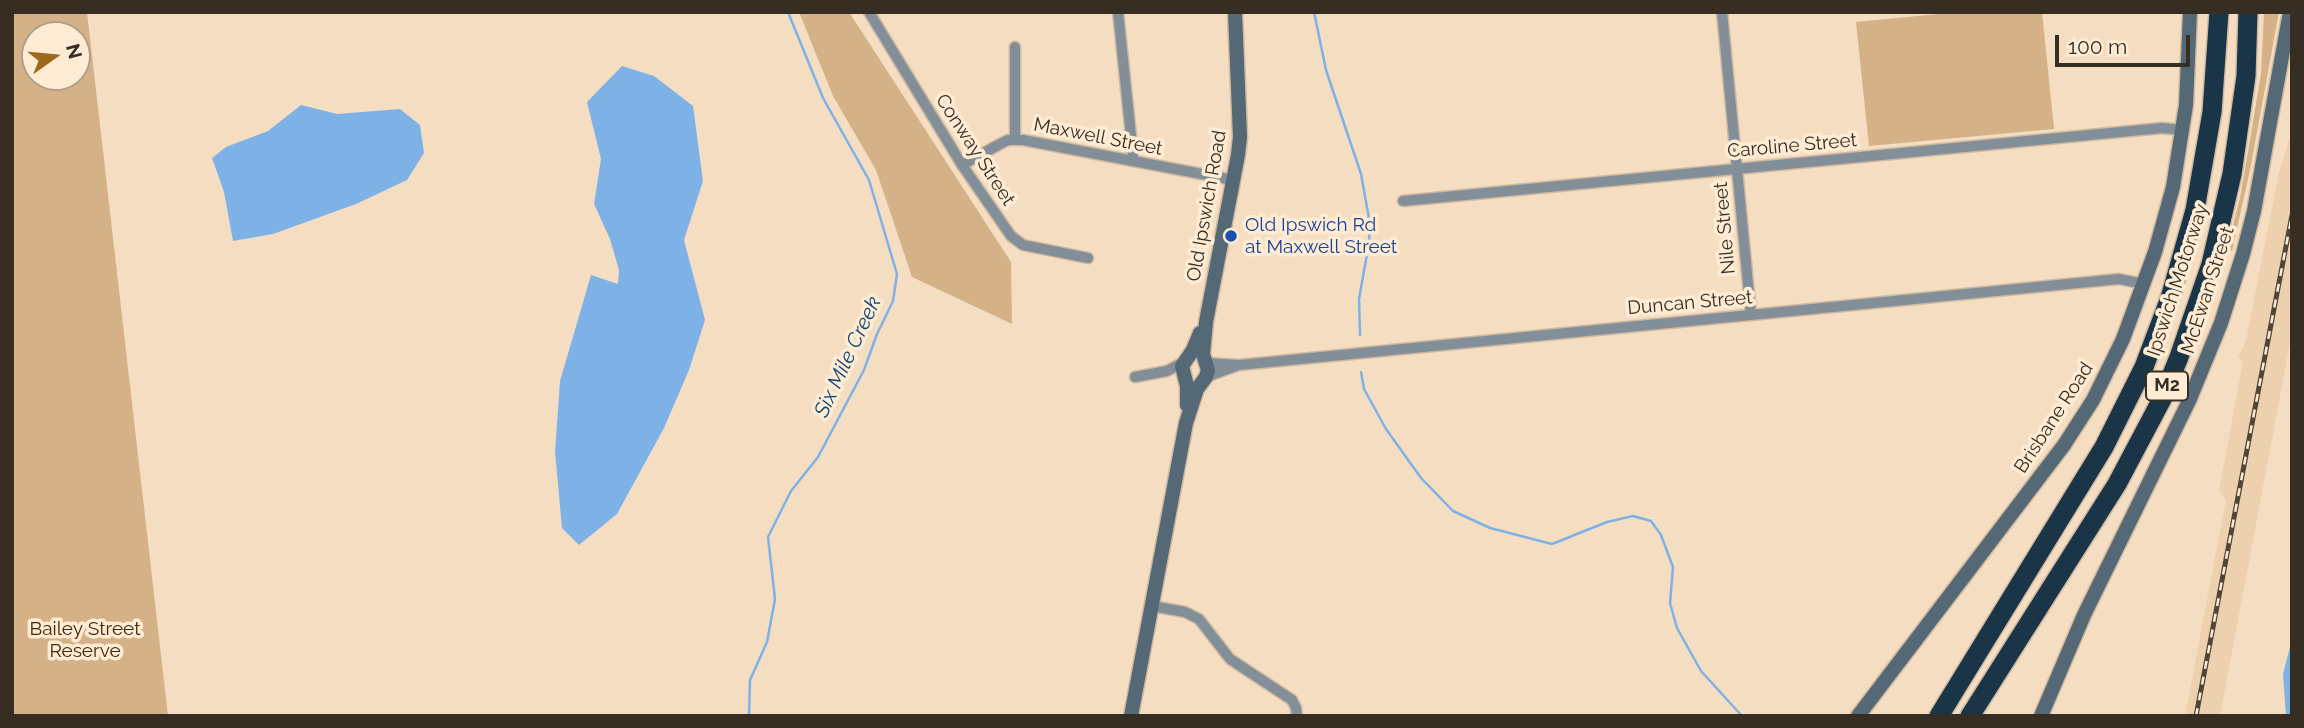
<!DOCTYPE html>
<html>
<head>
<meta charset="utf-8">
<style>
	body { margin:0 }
	#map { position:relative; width:2304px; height:728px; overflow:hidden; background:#f5ddc1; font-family:Raleway,sans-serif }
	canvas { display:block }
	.frame { position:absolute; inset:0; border:14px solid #372e23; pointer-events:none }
	.north { position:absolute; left:21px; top:21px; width:70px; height:70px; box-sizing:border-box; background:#feebd4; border:2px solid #ae9f8d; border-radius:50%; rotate:75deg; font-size:19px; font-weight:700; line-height:28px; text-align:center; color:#372e23 }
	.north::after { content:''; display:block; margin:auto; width:24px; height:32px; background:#9c691e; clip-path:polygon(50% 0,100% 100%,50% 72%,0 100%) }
	.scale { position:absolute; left:2055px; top:35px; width:135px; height:32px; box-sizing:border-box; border:4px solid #372e23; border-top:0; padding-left:9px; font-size:21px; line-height:24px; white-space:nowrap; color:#372e23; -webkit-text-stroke:5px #feebd4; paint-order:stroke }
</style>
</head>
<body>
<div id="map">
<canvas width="2304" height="728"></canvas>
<div class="frame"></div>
<div class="north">N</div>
<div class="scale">100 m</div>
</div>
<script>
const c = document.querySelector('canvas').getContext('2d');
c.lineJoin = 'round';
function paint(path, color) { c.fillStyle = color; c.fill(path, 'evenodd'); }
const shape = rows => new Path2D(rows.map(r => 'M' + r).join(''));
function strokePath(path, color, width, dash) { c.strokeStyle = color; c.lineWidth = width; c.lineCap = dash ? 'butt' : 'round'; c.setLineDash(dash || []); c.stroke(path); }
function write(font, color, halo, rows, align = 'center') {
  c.font = font + ' Raleway,sans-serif'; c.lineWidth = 7; c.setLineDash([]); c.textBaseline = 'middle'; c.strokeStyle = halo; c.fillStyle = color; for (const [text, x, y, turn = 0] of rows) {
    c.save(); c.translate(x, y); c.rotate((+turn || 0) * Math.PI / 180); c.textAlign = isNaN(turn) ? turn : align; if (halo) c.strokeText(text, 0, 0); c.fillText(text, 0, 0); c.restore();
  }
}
paint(shape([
	[2292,131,2292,333,2220,716,2185,716,2226,500,2219,491,2243,361,2238,358,2246,341,2279,172]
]), '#edd1ae');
paint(shape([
	[12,12,87,12,168,716,12,716],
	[77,35,77,77,35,77,35,35],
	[799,12,849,12,1011,262,1012,324,912,277,876,170,833,96],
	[1959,12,2042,12,2054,129,1869,146,1856,22],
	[2264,12,2279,12,2250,170,2232,251,2227,250,2241,193,2261,74]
]), '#d4b186');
paint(shape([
	[622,66,654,76,693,106,703,181,684,240,705,320,689,370,664,428,617,514,579,545,562,528,555,452,560,381,591,275,618,284,619,270,610,239,594,204,601,159,587,102],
	[301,105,337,114,400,109,420,125,424,153,407,180,356,204,273,234,233,241,224,192,212,158,226,147,268,131],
	[2292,639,2292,716,2286,716,2283,674]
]), '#7eb2e7');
strokePath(shape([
	[1314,12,1326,70,1361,174,1370,224,1369,243,1359,299,1360,335],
	[1361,372,1364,389,1386,429,1421,478,1453,511,1490,528,1552,544,1607,522,1633,516,1651,521,1661,535,1673,567,1670,603,1677,628,1701,671,1742,716],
	[749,716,750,680,767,642,775,599,768,537,791,491,818,457,864,370,877,334,893,301,897,274,869,180,823,98,788,12]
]), '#7eb2e7', 2.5);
const street = shape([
	[869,12,962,165,1011,236,1023,245,1088,258],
	[1118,12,1133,155,1132,161],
	[1722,12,1751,315],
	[1015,139,1015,47],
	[962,165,1000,144,1008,140,1023,140,1233,180],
	[1403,201,2162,128,2183,130],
	[1207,363,1239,365,2119,279,2144,284],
	[1135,377,1167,371,1184,362],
	[1206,377,1236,366],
	[1152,606,1185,612,1199,619,1230,659,1292,700,1296,708,1297,716]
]);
const secondary = shape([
	[1187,405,1187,386,1182,366,1193,350,1200,333],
	[1131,716,1186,423,1197,389,1206,377,1208,370,1203,354,1206,322,1238,155,1240,137,1235,12],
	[1858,716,2064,445,2093,400,2123,339,2155,252,2173,187,2186,105,2190,12],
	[2041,716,2084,615,2189,401,2221,323,2243,254,2254,211,2290,12]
]);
const highway = shape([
	[1939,716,2104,447,2144,367,2170,298,2195,210,2212,112,2219,12],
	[1970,716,2117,484,2162,399,2179,357,2211,264,2232,174,2246,76,2248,12]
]);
strokePath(street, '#cfbaa1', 13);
strokePath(secondary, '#cfbaa1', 17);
strokePath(highway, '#cfbaa1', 22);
strokePath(street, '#828f98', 10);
strokePath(secondary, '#556875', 14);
strokePath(highway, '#193547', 19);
const rail = shape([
	[2196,716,2292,215]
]);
strokePath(rail, '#514538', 5);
strokePath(rail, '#feebd4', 2.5, [8]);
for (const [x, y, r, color] of [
	[1231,236,7,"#1a4fb4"]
]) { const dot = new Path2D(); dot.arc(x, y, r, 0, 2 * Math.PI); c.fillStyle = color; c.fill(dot); strokePath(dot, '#feebd4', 2.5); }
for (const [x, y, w] of [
	[2167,386,42]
]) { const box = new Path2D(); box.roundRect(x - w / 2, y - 14.5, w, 29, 5); c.fillStyle = '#feebd4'; c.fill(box); strokePath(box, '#372e23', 2); }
write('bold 18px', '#372e23', null, [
	["M2",2167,386]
]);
write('19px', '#372e23', '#feebd4', [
	["Maxwell Street",1098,137,11],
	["Caroline Street",1792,146,-5],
	["Conway Street",975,150,57],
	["Old Ipswich Road",1207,206,-80],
	["Nile Street",1725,228,-95],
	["Ipswich Motorway",2178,280,-72],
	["McEwan Street",2208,290,-72],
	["Duncan Street",1690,303,-5],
	["Brisbane Road",2054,418,-57]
]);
write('19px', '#164399', '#feebd4', [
	["Old Ipswich Rd",1245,225],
	["at Maxwell Street",1245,247]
], 'left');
write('19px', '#3e2a0f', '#feebd4', [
	["Bailey Street",85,629],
	["Reserve",85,651]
]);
write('italic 21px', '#0e4677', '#feebd4', [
	["Six Mile Creek",848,357,-65]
]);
</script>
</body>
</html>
